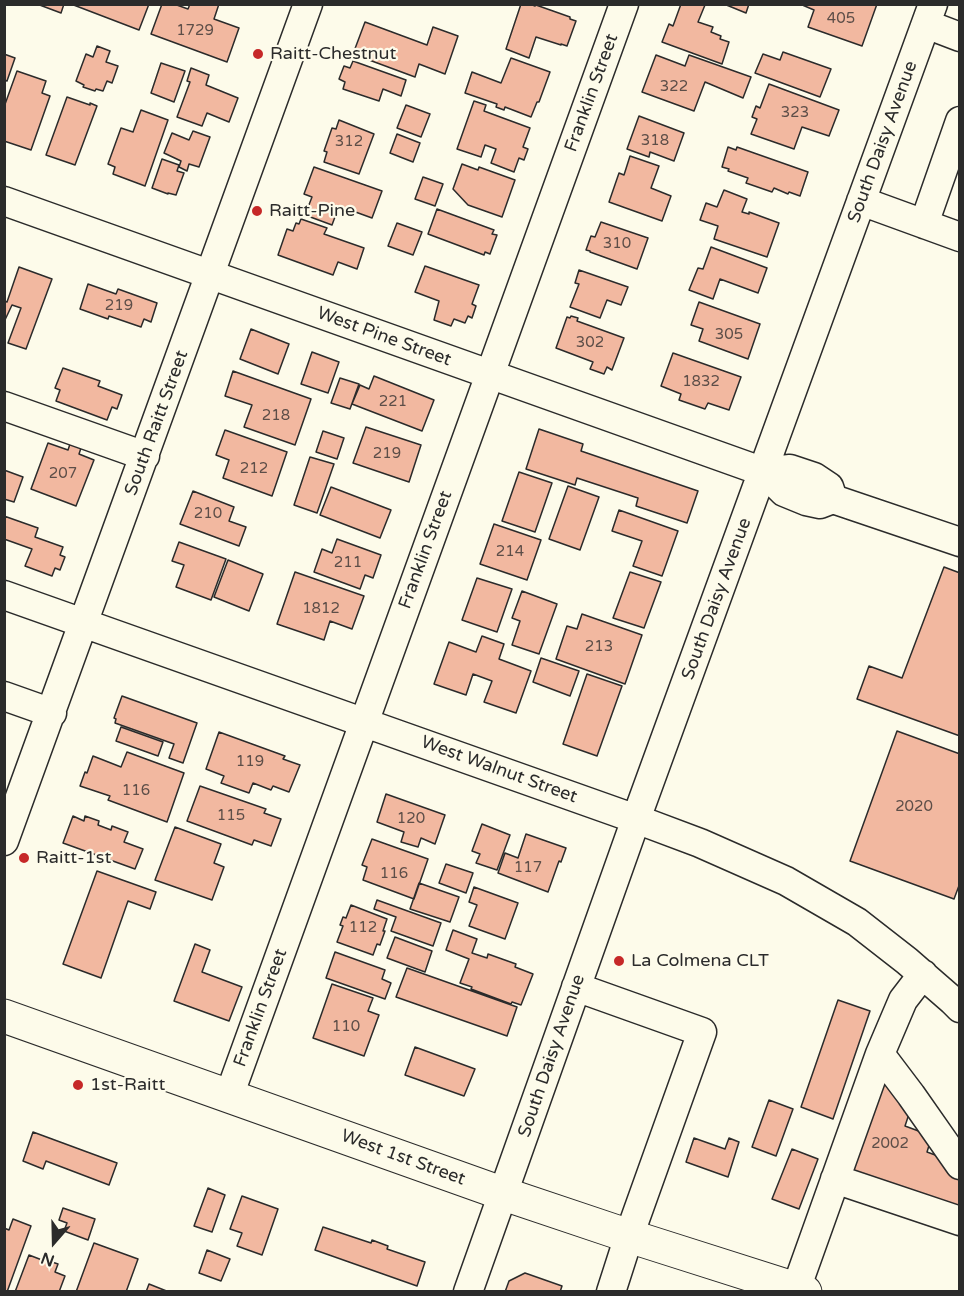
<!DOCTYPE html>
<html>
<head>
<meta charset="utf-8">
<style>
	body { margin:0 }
	#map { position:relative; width:964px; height:1296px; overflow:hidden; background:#fdfbea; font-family:"Varela Round",sans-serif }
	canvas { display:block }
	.frame { position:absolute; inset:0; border:6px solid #2b2b2b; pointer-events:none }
	.north { position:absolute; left:24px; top:1212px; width:60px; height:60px; -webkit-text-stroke:4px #fdfbea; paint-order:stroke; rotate:200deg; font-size:16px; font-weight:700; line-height:24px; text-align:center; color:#2b2b2b }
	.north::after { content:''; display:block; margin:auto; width:21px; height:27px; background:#2b2b2b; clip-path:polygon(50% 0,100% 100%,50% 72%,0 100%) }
</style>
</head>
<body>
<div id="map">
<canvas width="964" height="1296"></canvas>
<div class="frame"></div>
<div class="north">N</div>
</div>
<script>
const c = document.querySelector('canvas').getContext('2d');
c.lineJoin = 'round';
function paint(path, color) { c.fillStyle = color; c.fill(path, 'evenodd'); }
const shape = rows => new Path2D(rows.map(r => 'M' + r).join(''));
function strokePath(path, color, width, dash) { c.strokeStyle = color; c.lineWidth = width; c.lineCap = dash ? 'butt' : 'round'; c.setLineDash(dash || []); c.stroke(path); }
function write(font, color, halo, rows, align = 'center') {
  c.font = font + ' "Varela Round",sans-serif'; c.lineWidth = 4.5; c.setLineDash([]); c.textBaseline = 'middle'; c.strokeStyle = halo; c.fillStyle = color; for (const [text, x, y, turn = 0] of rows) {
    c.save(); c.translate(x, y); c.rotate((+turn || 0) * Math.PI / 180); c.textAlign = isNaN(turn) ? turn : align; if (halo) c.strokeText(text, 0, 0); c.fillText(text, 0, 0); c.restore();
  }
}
const building = shape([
	[37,4,64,4,61,13,37,4],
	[71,4,149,4,139,30,71,4],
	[162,4,174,4,188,9,190,4,219,4,214,19,239,28,227,62,151,34,162,4],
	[521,4,530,4,535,6,536,5,570,17,570,19,576,21,567,46,561,44,561,45,536,37,529,58,506,49,521,4],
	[681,4,705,5,698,22,713,27,711,32,721,36,720,39,729,42,722,64,662,42,669,24,673,26,681,4],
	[724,4,749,4,746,13,724,4],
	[800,4,877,4,862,46,808,27,814,10,800,4],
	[365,22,427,45,433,27,458,36,445,74,419,64,415,77,353,54,365,22],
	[97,46,110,51,106,62,118,66,112,83,107,81,103,91,96,89,95,91,83,87,84,85,76,81,86,54,93,57,97,46],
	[783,52,831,69,820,97,755,73,763,54,780,60,783,52],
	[4,54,15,58,7,81,4,80,4,54],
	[656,55,685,66,689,55,751,77,743,98,705,82,694,111,642,92,656,55],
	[511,58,550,72,539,102,537,102,531,117,505,107,504,110,496,107,497,104,465,93,472,72,501,83,511,58],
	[353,61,406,80,401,96,383,89,379,101,343,89,345,82,339,79,344,66,350,68,353,61],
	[161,63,185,71,174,102,151,93,161,63],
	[191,68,209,75,206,85,238,98,229,122,207,113,202,126,177,117,190,82,187,81,191,68],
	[17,71,46,81,42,93,50,96,31,150,4,141,4,107,17,71],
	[769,84,839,110,829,136,802,127,794,149,751,134,757,119,752,117,756,106,760,108,769,84],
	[67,97,90,105,90,103,97,106,75,165,46,155,67,97],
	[474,101,486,105,484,111,530,128,523,147,528,149,524,160,519,158,514,172,491,163,496,149,485,145,481,157,457,149,474,101],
	[406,105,430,114,421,137,397,128,406,105],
	[141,110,168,120,145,186,113,174,115,167,108,164,121,128,133,132,141,110],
	[639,116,684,133,674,161,650,152,649,157,627,149,639,116],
	[339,120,374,134,359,174,324,162,327,152,324,151,332,128,336,129,339,120],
	[193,131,210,137,199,167,189,164,187,171,179,167,181,161,164,153,172,133,189,140,193,131],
	[397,134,420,143,413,162,390,153,397,134],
	[728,147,736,150,737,147,808,172,800,196,789,192,788,194,774,188,772,192,746,183,748,178,728,171,729,169,722,167,728,147],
	[630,156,659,166,651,188,671,196,662,221,609,202,619,173,624,175,630,156],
	[162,159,179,165,177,171,184,173,176,195,168,193,168,194,152,188,162,159],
	[462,164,478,170,479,167,515,180,502,217,468,205,453,189,462,164],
	[314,167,382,191,372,218,339,206,332,225,305,215,312,197,304,194,314,167],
	[423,177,443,184,435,206,415,199,423,177],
	[724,190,747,199,742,212,749,214,749,212,779,223,767,257,714,239,718,226,700,220,706,203,717,207,724,190],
	[437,209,494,230,492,234,497,235,490,254,485,252,484,255,428,234,437,209],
	[301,219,327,228,324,234,364,248,357,269,338,262,333,275,278,255,287,229,293,231,296,223,299,224,301,219],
	[601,222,648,238,637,269,590,252,590,251,586,250,591,236,595,237,601,222],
	[397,223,422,232,413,255,388,246,397,223],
	[711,247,767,268,758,293,720,279,713,299,689,290,698,268,703,269,711,247],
	[425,266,479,285,472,304,476,306,472,318,468,316,465,323,454,319,451,326,434,320,439,301,415,292,425,266],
	[19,267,52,279,26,349,8,343,21,308,12,305,4,322,4,301,7,302,19,267],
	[579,270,628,287,621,305,607,300,600,318,570,307,579,284,575,283,579,270],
	[88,284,116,294,118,289,157,303,151,322,144,319,141,327,109,316,108,319,80,309,88,284],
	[699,302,760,324,748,359,699,341,703,329,691,325,699,302],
	[571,316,578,318,577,321,624,338,612,370,607,367,604,374,590,369,593,362,556,348,567,317,570,318,571,316],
	[251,329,289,344,278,374,240,359,251,329],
	[312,352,339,362,328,393,301,384,312,352],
	[673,353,741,377,729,410,708,403,705,409,679,400,681,394,661,386,673,353],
	[63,368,100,381,98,386,122,395,117,409,112,407,107,420,56,401,60,390,55,388,63,368],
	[233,371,311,399,295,445,244,427,252,405,225,396,233,371],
	[374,376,434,400,422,431,352,404,360,385,369,389,374,376],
	[340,378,359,384,350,409,331,403,340,378],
	[366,427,421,445,409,482,353,463,366,427],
	[539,429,583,444,581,451,698,491,687,523,636,506,638,498,577,478,575,485,526,469,539,429],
	[225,430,287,452,272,496,223,478,229,460,216,455,225,430],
	[323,431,344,438,337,459,316,452,323,431],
	[48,443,68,450,70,444,81,448,79,454,94,460,76,506,31,489,48,443],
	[310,457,334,464,317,513,294,505,310,457],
	[4,470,23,477,14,502,4,499,4,470],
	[519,472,552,483,535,532,502,521,519,472],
	[568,486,599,497,580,550,549,539,568,486],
	[331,487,391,510,380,538,320,515,331,487],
	[193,491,234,507,229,521,246,527,239,546,180,524,193,491],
	[619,510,678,531,662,576,633,566,642,541,612,531,619,510],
	[4,516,38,528,35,537,63,547,60,555,65,557,60,570,55,568,52,576,25,566,32,549,4,539,4,516],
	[494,524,541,540,527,580,480,564,494,524],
	[337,539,381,555,373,578,365,575,360,589,314,572,322,549,332,553,337,539],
	[179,542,226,559,211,600,176,587,184,565,172,561,179,542],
	[228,560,263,574,249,611,214,597,228,560],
	[944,567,960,573,960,736,857,699,869,666,902,678,944,567],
	[295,572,364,596,352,629,330,621,324,640,277,624,295,572],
	[630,572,661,582,644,628,613,618,630,572],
	[477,578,512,589,497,632,462,620,477,578],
	[522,591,557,604,539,654,512,645,520,621,512,618,522,591],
	[582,614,642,635,625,684,556,659,567,626,577,629,582,614],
	[482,636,504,644,499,659,531,671,516,713,484,702,492,681,473,674,466,695,434,684,449,642,476,652,482,636],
	[541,658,579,671,570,696,533,682,541,658],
	[587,674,622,686,597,756,563,744,587,674],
	[122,696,197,723,183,763,169,758,174,744,115,723,116,719,114,718,122,696],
	[121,727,163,742,158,756,116,741,121,727],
	[897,731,960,754,960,883,954,899,850,861,897,731],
	[219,732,285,756,283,759,300,765,289,792,273,786,271,790,253,783,249,793,221,783,224,776,206,769,219,732],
	[127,752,184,773,167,822,108,800,110,796,80,786,85,772,87,773,93,756,121,767,127,752],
	[200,786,266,809,264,813,281,819,271,846,254,840,252,845,187,821,200,786],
	[386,794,445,815,435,844,421,838,418,847,401,842,404,832,377,822,386,794],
	[73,816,84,821,85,816,99,821,98,825,111,830,112,826,128,832,124,842,143,849,135,869,63,843,73,816],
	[482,824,510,835,497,870,476,863,480,854,472,851,482,824],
	[175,827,221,844,214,863,224,867,212,900,155,880,175,827],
	[526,834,566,848,561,862,559,861,548,892,498,873,505,853,518,858,526,834],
	[372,839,428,859,414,899,363,880,367,867,362,865,372,839],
	[446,864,473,873,466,893,439,883,446,864],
	[97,871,156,892,150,909,128,901,101,978,63,964,97,871],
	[419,883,459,897,450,922,410,909,419,883],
	[474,887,518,903,505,939,469,926,477,905,469,902,474,887],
	[377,900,441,923,433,946,391,931,396,917,374,909,377,900],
	[351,905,387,919,383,931,385,931,380,945,377,944,373,955,337,942,343,926,340,925,343,917,346,918,351,905],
	[453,930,477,939,472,953,487,958,488,954,516,964,515,967,533,974,521,1005,512,1002,511,1004,471,989,472,987,460,983,469,959,446,950,453,930],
	[395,937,432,951,425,972,387,958,395,937],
	[195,944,210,950,202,972,242,987,229,1021,174,1001,195,944],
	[335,952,385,970,382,979,391,983,385,999,326,978,335,952],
	[407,968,517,1007,507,1036,396,997,407,968],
	[332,984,373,998,368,1011,379,1015,364,1056,313,1038,332,984],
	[838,1000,870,1011,833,1119,801,1107,838,1000],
	[415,1047,475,1069,464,1096,405,1075,415,1047],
	[874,1080,895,1086,911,1108,905,1126,932,1136,927,1152,946,1159,960,1182,959,1207,854,1171,847,1154,874,1080],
	[769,1100,793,1109,776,1156,752,1147,769,1100],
	[33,1132,117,1163,109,1185,46,1161,43,1169,23,1161,33,1132],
	[694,1138,725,1149,729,1138,739,1142,728,1177,686,1162,694,1138],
	[792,1149,818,1159,799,1209,772,1199,792,1149],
	[208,1188,225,1195,212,1232,194,1226,208,1188],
	[242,1196,278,1209,262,1255,237,1246,242,1233,230,1229,242,1196],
	[63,1208,95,1219,88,1240,64,1231,67,1223,59,1220,63,1208],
	[13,1219,31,1226,7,1292,4,1292,4,1228,9,1230,13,1219],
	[323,1227,371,1243,372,1240,388,1246,387,1249,425,1262,417,1286,315,1250,323,1227],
	[94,1243,138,1259,126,1292,76,1292,94,1243],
	[207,1250,230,1259,221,1281,199,1273,207,1250],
	[29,1255,42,1260,43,1259,58,1264,55,1272,65,1276,59,1292,15,1292,29,1255],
	[525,1273,562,1286,560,1292,505,1292,509,1281,525,1273],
	[149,1284,169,1292,146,1292,149,1284]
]);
paint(building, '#f2b8a0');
strokePath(building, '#2b2b2b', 1.5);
const minor = shape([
	[926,24,960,37],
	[4,201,764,472,784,492,806,501,820,504,833,499,960,542],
	[861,201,960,237],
	[924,224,960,121],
	[4,406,145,456],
	[764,472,790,469,814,477,829,487,833,499],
	[4,595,636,819,700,843,786,881,857,922,907,961,953,1001,960,1008],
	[4,696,52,713],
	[4,841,308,4],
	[576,987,702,1032,629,1236,611,1292],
	[880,1054,903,1000,923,974],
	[229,1096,624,4],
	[835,1179,960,1221],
	[796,1289,880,1054,911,1095,960,1165],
	[468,1292,636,819,933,4]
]);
const major = shape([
	[4,1016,504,1194,629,1236,805,1292]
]);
strokePath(minor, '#2b2b2b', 31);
strokePath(major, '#2b2b2b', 35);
strokePath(minor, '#fdfbea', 28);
strokePath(major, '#fdfbea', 33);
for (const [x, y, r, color] of [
	[258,54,6,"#c62828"],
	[257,211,6,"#c62828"],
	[24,858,6,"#c62828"],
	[619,961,6,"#c62828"],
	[78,1085,6,"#c62828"]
]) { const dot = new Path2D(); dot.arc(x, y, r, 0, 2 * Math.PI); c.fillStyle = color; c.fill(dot); strokePath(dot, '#fdfbea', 2); }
write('15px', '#5d4e48', null, [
	["405",841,19],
	["1729",195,31],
	["322",674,87],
	["323",795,113],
	["318",655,141],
	["312",349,142],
	["310",617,244],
	["219",119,306],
	["305",729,335],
	["302",590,343],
	["1832",701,382],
	["221",393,402],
	["218",276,416],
	["219",387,454],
	["212",254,469],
	["207",63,474],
	["210",208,514],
	["214",510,552],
	["211",348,563],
	["1812",321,609],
	["213",599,647],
	["119",250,762],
	["116",136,791],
	["2020",914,807],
	["115",231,816],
	["120",411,819],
	["117",528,868],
	["116",394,874],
	["112",363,928],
	["110",346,1027],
	["2002",890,1144]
]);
write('18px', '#2b2b2b', '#fdfbea', [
	["Raitt-Chestnut",270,54],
	["Raitt-Pine",269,211],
	["Raitt-1st",36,858],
	["La Colmena CLT",631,961],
	["1st-Raitt",90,1085]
], 'left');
write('18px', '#2b2b2b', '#fdfbea', [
	["Franklin Street",592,93,-70],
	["South Daisy Avenue",883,142,-70],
	["West Pine Street",384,337,20],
	["South Raitt Street",157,423,-70],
	["Franklin Street",426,550,-70],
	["South Daisy Avenue",717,599,-70],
	["West Walnut Street",499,770,20],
	["Franklin Street",261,1008,-70],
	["South Daisy Avenue",552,1056,-71],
	["West 1st Street",403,1158,20]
]);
</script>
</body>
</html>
